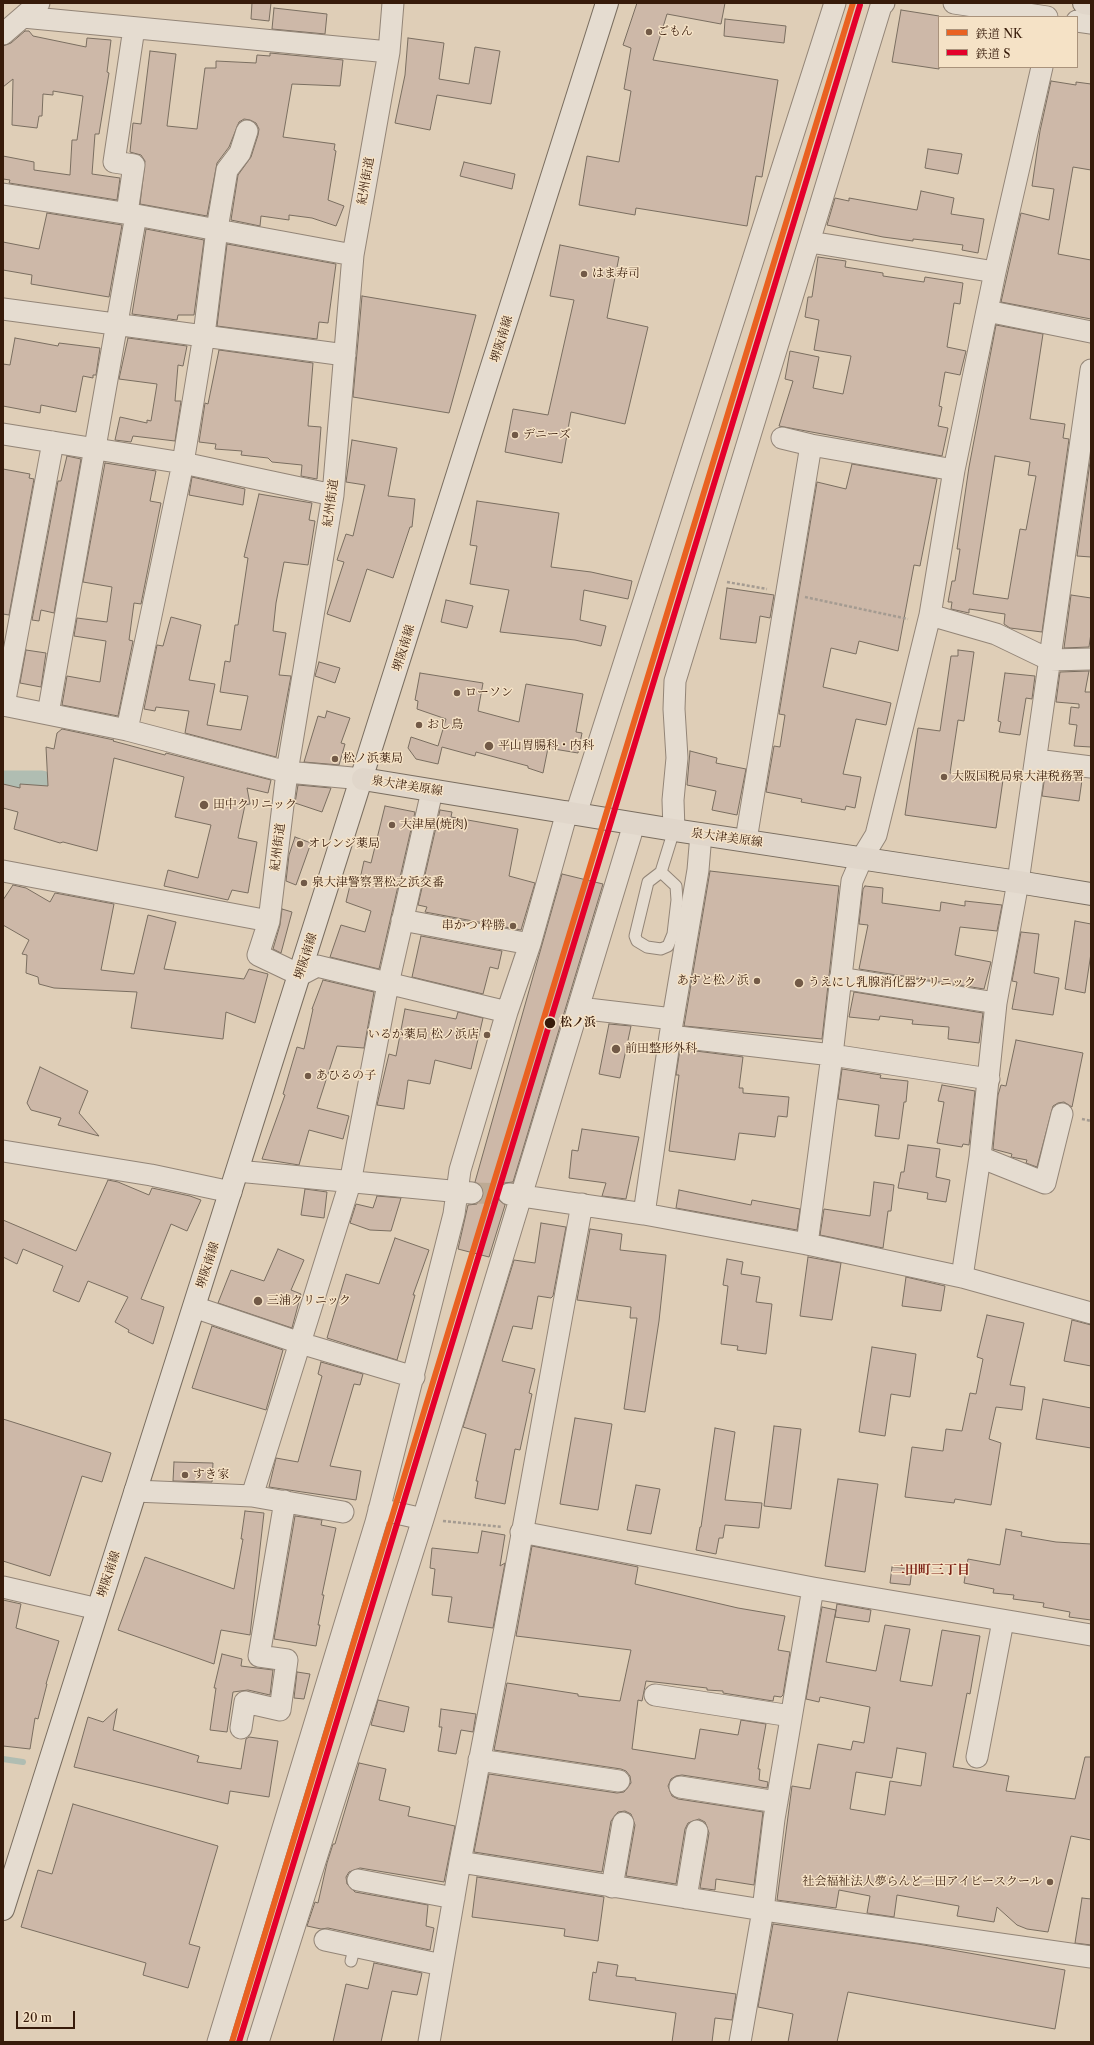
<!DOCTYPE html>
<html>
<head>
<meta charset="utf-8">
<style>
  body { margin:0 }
  #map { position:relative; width:1094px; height:2045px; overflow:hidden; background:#dfceb7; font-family:"Libre Caslon Text","Noto Serif JP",serif }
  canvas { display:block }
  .frame { position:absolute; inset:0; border:4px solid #371b0a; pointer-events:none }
  .legend { position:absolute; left:938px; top:16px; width:140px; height:52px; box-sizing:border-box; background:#f5e2c6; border:1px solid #a9927b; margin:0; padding:5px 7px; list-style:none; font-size:12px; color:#371b0a }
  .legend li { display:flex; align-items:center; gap:8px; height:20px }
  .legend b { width:20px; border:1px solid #a9927b }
  .scale { position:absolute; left:16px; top:2011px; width:59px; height:18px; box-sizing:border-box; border:2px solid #371b0a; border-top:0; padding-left:5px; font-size:12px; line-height:14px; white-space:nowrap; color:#371b0a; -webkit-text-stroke:3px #f5e2c6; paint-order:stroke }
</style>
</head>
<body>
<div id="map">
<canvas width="1094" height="2045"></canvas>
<div class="frame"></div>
<ul class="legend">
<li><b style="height:5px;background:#e96121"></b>鉄道 NK</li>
<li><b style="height:5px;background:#e4002b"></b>鉄道 S</li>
</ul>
<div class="scale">20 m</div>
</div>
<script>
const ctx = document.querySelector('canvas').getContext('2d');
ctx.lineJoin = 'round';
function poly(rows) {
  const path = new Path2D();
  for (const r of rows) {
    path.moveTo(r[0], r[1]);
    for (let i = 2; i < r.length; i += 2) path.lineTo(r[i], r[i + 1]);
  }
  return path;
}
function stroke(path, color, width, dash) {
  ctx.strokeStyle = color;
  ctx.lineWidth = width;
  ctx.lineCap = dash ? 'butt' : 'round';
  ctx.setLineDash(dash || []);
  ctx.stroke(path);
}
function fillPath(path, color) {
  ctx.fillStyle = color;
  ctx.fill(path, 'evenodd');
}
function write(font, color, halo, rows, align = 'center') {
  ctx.font = font + ' "Libre Caslon Text","Noto Serif JP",serif';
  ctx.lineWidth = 3;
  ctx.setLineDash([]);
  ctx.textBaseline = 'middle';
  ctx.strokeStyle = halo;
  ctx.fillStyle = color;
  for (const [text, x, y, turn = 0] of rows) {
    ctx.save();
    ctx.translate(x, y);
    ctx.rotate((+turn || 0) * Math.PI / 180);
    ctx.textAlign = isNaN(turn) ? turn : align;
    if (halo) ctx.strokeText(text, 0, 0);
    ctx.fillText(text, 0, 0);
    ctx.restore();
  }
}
const stream = poly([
  [3,1759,23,1762]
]);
const canal = poly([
  [3,781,42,781]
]);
const building = poly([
  [252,3,271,3,269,21,251,19,252,3],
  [637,3,725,3,721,24,667,14,653,60,778,80,762,177,756,176,747,226,636,208,635,215,579,205,587,156,619,162,631,91,624,89,631,48,623,45,637,3],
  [274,8,327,14,325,34,272,29,274,8],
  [901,10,939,16,939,69,892,62,901,10],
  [725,19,786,26,784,43,724,36,725,19],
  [25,31,29,31,33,36,86,47,87,38,111,40,107,72,109,73,99,134,95,134,92,174,120,178,117,200,9,183,10,180,3,179,3,156,34,162,34,170,70,175,72,140,77,140,83,96,53,91,53,95,43,94,42,116,39,116,37,128,12,125,13,79,3,87,3,46,11,43,25,31],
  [408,38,444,43,439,79,469,84,475,47,500,51,491,104,437,95,430,130,395,123,405,75,408,38],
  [150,51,176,54,167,126,197,129,205,68,216,68,216,61,256,63,257,55,270,56,270,53,343,60,340,86,292,84,283,137,335,144,334,150,336,151,328,200,344,206,336,226,312,218,289,215,289,220,261,216,260,226,231,220,238,175,251,157,258,135,259,129,256,123,250,120,244,119,239,122,229,147,217,163,207,216,140,204,145,161,141,155,130,152,133,123,141,124,150,51],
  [1051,81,1076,85,1076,82,1091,84,1091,170,1073,167,1058,254,1091,260,1091,319,1001,302,1021,213,1049,220,1054,189,1032,186,1040,131,1051,81],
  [928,149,962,154,958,174,925,168,928,149],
  [464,162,515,174,512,189,460,176,464,162],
  [921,191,954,198,951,214,984,219,978,253,962,250,963,245,932,241,913,239,913,241,883,237,827,225,835,198,849,201,849,198,917,210,921,191],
  [47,213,122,225,109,297,31,284,32,275,3,270,3,242,39,249,47,213],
  [146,229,204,240,194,315,178,315,177,320,132,314,146,229],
  [227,244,336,264,328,323,319,322,317,339,217,326,227,244],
  [560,245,619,257,607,318,648,327,625,424,571,412,562,463,505,452,513,409,548,415,574,300,550,296,560,245],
  [818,257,846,261,845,267,883,273,883,276,924,282,925,277,963,283,960,304,954,303,947,347,966,351,960,375,945,372,939,406,942,407,938,426,948,428,942,456,779,426,793,381,785,379,790,351,819,357,813,388,843,394,851,356,814,350,819,320,805,317,808,297,812,297,818,257],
  [362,296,476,315,449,413,353,397,362,296],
  [996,325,1043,334,1030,419,1065,424,1063,438,1069,439,1042,632,1010,628,1004,624,1005,614,969,609,969,613,951,609,952,602,948,602,952,581,955,581,960,549,957,549,969,467,996,325],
  [995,456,1030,462,1028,475,1036,476,1026,530,1020,529,1008,599,973,594,995,456],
  [15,338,58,346,59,343,100,348,96,375,93,375,93,378,83,376,76,412,41,405,40,413,3,406,3,364,10,365,15,338],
  [128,338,187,346,183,366,178,365,175,401,181,401,175,441,133,436,131,442,115,440,120,417,147,423,147,420,151,421,157,384,119,379,128,338],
  [219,350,313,363,308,426,321,427,317,479,301,476,302,465,272,462,268,458,241,455,242,451,215,449,216,444,199,442,205,403,208,404,219,350],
  [352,440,397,448,388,496,415,499,412,527,410,527,393,578,367,569,350,622,327,614,344,562,337,560,346,534,353,536,365,485,346,482,352,440],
  [1091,455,1091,557,1077,556,1091,455],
  [67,456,81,459,54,613,41,610,39,621,32,620,58,481,61,481,67,456],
  [105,463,156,471,150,501,161,503,141,604,134,603,129,640,133,641,118,716,62,705,67,676,100,682,106,641,74,636,77,618,107,622,112,587,83,582,105,463],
  [852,464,937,479,920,566,914,565,898,651,859,641,856,654,831,648,823,687,891,703,886,725,856,719,843,774,861,777,855,808,846,806,845,810,801,802,802,799,766,792,774,746,780,747,785,715,779,714,817,482,846,489,852,464],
  [3,469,30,474,29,478,34,479,9,615,3,614,3,469],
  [192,477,245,489,243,505,189,495,192,477],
  [259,494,312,503,309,520,315,521,308,565,284,562,276,603,273,631,286,633,279,675,291,676,276,757,185,733,189,711,156,707,155,711,144,709,157,645,163,646,171,617,201,625,189,680,215,684,207,725,241,730,248,696,220,692,225,661,230,662,235,625,238,625,248,558,244,557,259,494],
  [477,501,559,513,551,567,591,572,632,581,628,599,584,590,580,620,606,626,601,646,575,640,500,632,509,590,470,584,477,546,470,545,477,501],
  [727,588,774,595,770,618,760,616,756,643,720,639,727,588],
  [1071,595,1091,598,1091,633,1089,647,1064,648,1071,595],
  [446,600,473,606,467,628,441,622,446,600],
  [26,650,46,653,41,687,20,683,26,650],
  [958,650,974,652,964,721,958,720,950,773,1003,780,996,828,905,815,918,728,940,731,951,656,958,656,958,650],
  [319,662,340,668,335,683,315,676,319,662],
  [1089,671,1085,692,1091,692,1091,747,1074,746,1077,725,1069,724,1071,707,1079,708,1079,704,1056,702,1060,672,1089,671],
  [420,673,483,683,478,711,519,722,526,684,583,694,576,732,582,733,578,753,548,748,543,773,528,768,528,766,476,752,475,756,442,747,438,764,416,759,408,748,411,737,438,746,446,719,417,709,418,701,415,700,420,673],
  [1005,673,1035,676,1032,699,1026,698,1020,735,999,732,1001,722,998,721,1005,673],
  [327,711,350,718,341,743,345,744,339,765,304,762,318,716,325,718,327,711],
  [62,729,114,740,113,741,165,755,166,753,271,780,268,793,247,788,250,804,245,805,238,838,257,842,248,893,232,890,228,900,164,886,168,870,198,878,211,825,175,817,184,777,114,758,97,851,63,842,60,843,14,829,18,812,3,808,3,784,20,788,20,784,48,786,46,747,54,749,57,733,62,729],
  [690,751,717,758,716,763,746,769,737,815,712,810,716,791,687,785,690,751],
  [1045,775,1082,780,1079,801,1042,796,1045,775],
  [298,785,331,788,322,812,295,803,298,785],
  [385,806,415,812,379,969,330,957,341,925,365,932,371,911,346,902,352,877,360,879,364,861,371,863,385,806],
  [440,810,452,812,451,817,518,829,509,876,535,883,521,930,425,912,427,907,418,905,440,810],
  [295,837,311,843,296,885,286,881,289,855,295,837],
  [710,871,839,886,822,1039,684,1026,710,871],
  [562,874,603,884,513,1182,504,1183,497,1192,498,1199,505,1205,489,1257,458,1249,468,1205,477,1204,484,1194,483,1188,475,1182,562,874],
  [13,885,26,888,50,902,55,893,114,904,101,970,134,974,148,915,176,922,164,969,244,979,249,969,268,974,255,1023,226,1012,223,1039,131,1028,137,992,54,988,39,984,38,977,26,973,27,955,22,954,29,940,3,925,3,900,13,885],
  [865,886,883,888,882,903,940,911,941,902,965,906,965,901,1002,905,997,931,960,927,955,955,991,962,984,989,859,969,868,925,859,924,863,889,865,886],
  [282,909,292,912,281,953,273,949,280,925,282,909],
  [1075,921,1091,924,1091,953,1085,993,1065,989,1075,921],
  [1021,932,1039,934,1034,973,1059,978,1053,1015,1012,1009,1017,982,1012,981,1021,932],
  [421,936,502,951,498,969,490,967,483,994,412,977,421,936],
  [323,980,374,992,364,1048,337,1046,317,1108,349,1116,343,1139,309,1130,299,1165,262,1159,285,1095,283,1094,297,1047,304,1049,313,1009,312,1009,323,980],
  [854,992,983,1013,979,1043,948,1039,949,1027,912,1024,913,1020,880,1016,879,1020,849,1017,854,992],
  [405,1009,456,1019,458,1012,483,1018,471,1069,435,1060,430,1084,408,1080,404,1109,377,1105,389,1054,396,1056,405,1009],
  [609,1024,631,1026,620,1078,599,1074,609,1024],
  [1016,1040,1083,1053,1072,1107,1064,1102,1058,1103,1053,1106,1037,1167,1026,1163,1027,1160,1011,1157,1012,1154,993,1149,998,1095,1001,1085,1006,1086,1016,1040],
  [680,1049,743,1057,739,1088,743,1088,743,1093,789,1097,787,1117,778,1116,775,1137,739,1133,735,1160,669,1151,679,1075,676,1075,680,1049],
  [40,1067,88,1091,79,1113,99,1136,58,1125,61,1118,31,1110,27,1103,40,1067],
  [842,1069,881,1075,880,1078,908,1081,906,1102,904,1102,899,1139,875,1136,879,1105,838,1099,842,1069],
  [942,1085,975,1091,969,1145,963,1144,962,1147,937,1143,944,1102,938,1101,942,1085],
  [582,1129,639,1137,626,1199,602,1196,606,1183,569,1178,572,1150,578,1151,582,1129],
  [908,1145,940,1149,936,1177,950,1180,946,1202,927,1199,928,1193,898,1188,901,1172,904,1172,908,1145],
  [108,1180,118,1182,149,1195,152,1188,190,1196,201,1200,187,1231,171,1224,141,1299,164,1307,153,1344,128,1332,129,1330,115,1322,128,1297,88,1281,79,1302,53,1291,63,1266,23,1249,17,1264,3,1257,3,1220,76,1251,108,1180],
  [874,1182,894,1185,891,1211,888,1211,883,1248,820,1235,824,1209,870,1216,874,1182],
  [305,1189,327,1192,324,1218,301,1215,305,1189],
  [679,1190,751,1205,752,1200,800,1209,797,1230,676,1208,679,1190],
  [377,1196,401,1198,391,1231,370,1230,350,1223,356,1204,373,1208,377,1196],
  [541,1223,566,1227,553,1296,551,1298,538,1296,532,1329,513,1326,502,1361,535,1369,529,1393,532,1394,520,1450,515,1449,505,1504,475,1498,478,1481,476,1481,486,1434,463,1427,514,1260,535,1263,541,1223],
  [590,1229,622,1234,620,1250,666,1255,659,1321,645,1412,624,1409,637,1318,630,1318,631,1307,577,1300,590,1229],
  [395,1238,429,1250,413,1295,415,1295,397,1360,327,1338,346,1274,379,1284,395,1238],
  [278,1249,304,1260,291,1290,301,1294,292,1328,218,1303,231,1270,264,1281,278,1249],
  [808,1257,841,1263,832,1320,800,1316,808,1257],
  [727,1259,743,1262,741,1274,760,1277,756,1302,772,1304,766,1354,737,1350,738,1346,721,1344,728,1286,723,1285,727,1259],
  [906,1277,945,1286,941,1311,902,1306,906,1277],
  [987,1315,1024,1323,1010,1385,1025,1387,1022,1410,996,1407,989,1439,1001,1443,991,1505,955,1499,954,1503,905,1497,912,1447,943,1451,946,1429,962,1431,970,1393,976,1394,983,1359,977,1357,987,1315],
  [1072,1320,1091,1325,1091,1366,1064,1361,1072,1320],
  [212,1326,283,1350,266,1410,192,1388,212,1326],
  [872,1347,916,1354,910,1397,891,1394,885,1436,859,1432,872,1347],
  [321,1362,363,1374,360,1385,354,1384,330,1466,361,1471,356,1500,269,1487,276,1458,298,1462,322,1376,318,1374,321,1362],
  [1043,1399,1091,1408,1091,1448,1036,1439,1043,1399],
  [575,1418,612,1424,598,1510,560,1504,575,1418],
  [3,1419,111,1453,102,1482,82,1476,50,1576,3,1561,3,1419],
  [774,1426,801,1429,791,1509,764,1506,774,1426],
  [715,1428,735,1432,725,1500,762,1503,759,1528,725,1525,723,1538,719,1538,716,1554,696,1550,700,1527,701,1527,715,1428],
  [174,1462,213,1463,212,1482,173,1481,174,1462],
  [838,1479,878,1484,865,1572,825,1566,838,1479],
  [636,1485,660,1489,651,1534,627,1530,636,1485],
  [245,1511,264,1513,250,1635,221,1630,214,1664,118,1630,145,1557,234,1589,243,1539,241,1539,245,1511],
  [295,1516,322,1520,321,1525,336,1528,322,1595,324,1595,318,1625,320,1625,316,1646,274,1639,295,1516],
  [1006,1529,1022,1532,1021,1536,1056,1542,1091,1544,1091,1620,1069,1617,1070,1612,1043,1607,1044,1603,1013,1599,1014,1595,993,1593,994,1589,964,1583,968,1559,1000,1565,1006,1529],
  [482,1531,505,1535,500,1566,505,1563,493,1628,448,1622,452,1597,432,1595,435,1569,430,1568,432,1548,478,1553,482,1531],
  [532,1546,638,1567,635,1584,738,1608,785,1616,778,1650,790,1652,783,1695,781,1697,774,1696,773,1701,723,1693,723,1691,707,1690,707,1688,646,1681,642,1701,638,1700,632,1749,695,1759,700,1729,738,1735,741,1720,766,1724,758,1769,760,1769,759,1780,768,1782,767,1788,682,1775,676,1776,671,1779,668,1786,672,1796,678,1799,763,1812,754,1885,716,1879,715,1890,700,1888,709,1833,705,1822,699,1819,688,1823,685,1829,676,1884,626,1876,635,1825,631,1814,625,1811,618,1812,611,1821,602,1872,474,1852,489,1774,617,1793,624,1792,631,1783,630,1776,626,1771,621,1769,494,1750,507,1683,578,1694,578,1696,620,1701,631,1650,516,1636,532,1546],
  [892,1567,912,1569,910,1585,890,1583,892,1567],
  [3,1600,21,1604,16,1628,59,1641,46,1684,47,1684,38,1719,35,1718,30,1749,3,1746,3,1600],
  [837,1604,871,1610,869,1622,835,1617,837,1604],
  [822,1607,836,1610,826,1662,876,1671,885,1625,910,1629,900,1681,932,1686,942,1630,980,1636,970,1694,967,1693,953,1767,1009,1776,1006,1791,1075,1799,1085,1757,1091,1757,1091,1840,1071,1836,1048,1932,1027,1929,1017,1925,997,1907,994,1922,957,1916,959,1906,897,1895,894,1917,867,1913,870,1896,839,1890,836,1908,777,1900,792,1786,810,1789,818,1744,851,1750,853,1741,864,1743,870,1707,820,1697,819,1702,806,1699,822,1607],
  [897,1748,926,1753,921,1786,890,1781,885,1815,850,1809,856,1772,892,1778,897,1748],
  [222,1654,242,1659,241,1666,273,1670,270,1695,248,1690,233,1692,227,1732,210,1730,216,1688,214,1688,222,1654],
  [297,1672,310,1674,304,1699,294,1698,297,1672],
  [378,1700,409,1707,404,1732,371,1725,378,1700],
  [117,1709,113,1730,199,1756,197,1762,241,1769,246,1739,249,1737,278,1741,269,1797,230,1791,228,1804,74,1767,88,1717,103,1722,117,1709],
  [441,1709,476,1714,473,1732,461,1730,456,1754,438,1751,442,1727,439,1727,441,1709],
  [359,1763,386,1769,379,1800,410,1807,408,1816,455,1826,444,1882,360,1868,349,1872,346,1877,347,1884,355,1892,428,1905,426,1926,434,1928,430,1950,328,1928,321,1929,307,1926,315,1902,318,1903,327,1863,333,1844,335,1844,359,1763],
  [73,1804,218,1846,189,1944,200,1947,188,1988,143,1975,146,1963,21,1927,38,1870,52,1874,73,1804],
  [477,1877,604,1897,598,1941,564,1936,565,1929,472,1917,477,1877],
  [1082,1898,1091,1899,1091,1945,1075,1943,1082,1898],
  [773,1924,918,1944,1065,1970,1055,2029,848,1992,837,2042,788,2042,793,2014,758,2007,773,1924],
  [598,1962,618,1965,616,1976,636,1978,635,1980,736,1994,732,2020,715,2018,712,2042,672,2042,676,2013,589,2000,593,1972,596,1973,598,1962],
  [374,1963,422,1973,417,1995,392,1991,381,2042,333,2042,346,1984,368,1989,374,1963]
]);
const streetTunnel = poly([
  [472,1193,509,1194]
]);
const path = poly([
  [727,582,767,589],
  [805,597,908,619],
  [1082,1119,1091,1121],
  [443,1521,502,1527]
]);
const lane = poly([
  [661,872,676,886,677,900,673,934,668,946,661,949,647,947,637,941,635,936,648,882,661,872,674,830],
  [351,1961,355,1946]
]);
const street = poly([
  [393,3,389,52,353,255,333,495,287,772,269,921,258,955,300,975,317,966,507,1012],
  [954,3,1047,17],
  [23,17,389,52],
  [1077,21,1091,23],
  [3,34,39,3],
  [3,194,136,215,353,255],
  [127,213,134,165,114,162,134,28],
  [810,242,995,272],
  [3,309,345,355],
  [987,311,1091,332],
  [3,434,183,463,333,495],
  [782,438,811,445,954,470],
  [930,615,996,634,1050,660,1091,659],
  [3,705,127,730,287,772,363,779],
  [4,705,53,442],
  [48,714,136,215],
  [127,730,183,463,204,335,217,229,227,170,240,153,247,131],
  [1036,760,1091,767],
  [576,814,835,3],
  [674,830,673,800,677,758,674,709,675,681,881,6,884,3],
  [746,840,811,445],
  [3,871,269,921],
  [402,920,530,944],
  [840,978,996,1003],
  [579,1008,673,1019],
  [670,1036,698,870,701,834],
  [3,1151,151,1175,231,1192],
  [980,1157,1045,1183,1062,1114],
  [237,1171,472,1193],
  [509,1194,644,1214,807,1244,962,1277,1091,1313],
  [644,1214,670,1036,832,1055,989,1079],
  [807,1244,832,1055,852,881,862,858,876,835,930,615,954,470,995,272,1042,67],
  [962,1277,980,1157,996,1003,1018,882,1091,370],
  [194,1307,300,1343,414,1377],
  [135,1491,252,1496,343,1512],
  [252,1496,350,1183,388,984,432,791],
  [379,1509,423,1519],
  [521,1532,813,1588,1091,1635],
  [3,1587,98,1609],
  [655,1695,791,1716],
  [241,1728,245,1702,280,1710,287,1660,259,1656,285,1501],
  [977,1757,1003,1621],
  [479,1760,619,1781],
  [680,1787,777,1802],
  [460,1862,763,1910,1091,1957],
  [358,1880,454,1898],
  [612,1887,623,1823],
  [686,1898,697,1831],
  [325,1940,442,1965],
  [218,2042,376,1522,454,1214,460,1170,507,1012,530,944,567,812],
  [258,2042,423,1519,634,824],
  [429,2042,460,1862,505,1628,582,1204],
  [740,2042,763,1910,774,1819,813,1588]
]);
const secondary = poly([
  [3,1909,607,3]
]);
const primary = poly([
  [1084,3,1091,4],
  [363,779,674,830,1018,882,1091,894]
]);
const rail1 = poly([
  [232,2042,853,3]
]);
const rail2 = poly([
  [239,2042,860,5]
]);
const markers = [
  [649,32,4,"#725a47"],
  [584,274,4,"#725a47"],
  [515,435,4,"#725a47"],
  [457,693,4,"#725a47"],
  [419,725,4,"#725a47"],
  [489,746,5,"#725a47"],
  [335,759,4,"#725a47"],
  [944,777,4,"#725a47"],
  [204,805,5,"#725a47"],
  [392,825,4,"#725a47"],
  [300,844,4,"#725a47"],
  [304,883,4,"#725a47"],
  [513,926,4,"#725a47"],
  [757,981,4,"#725a47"],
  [799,983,5,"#725a47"],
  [550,1023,6,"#371b0a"],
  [487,1035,4,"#725a47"],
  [616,1049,5,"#725a47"],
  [308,1076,4,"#725a47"],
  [258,1301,5,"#725a47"],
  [185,1475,4,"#725a47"],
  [1050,1882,4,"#725a47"]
];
const poiNames = [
  ["ごもん",657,32],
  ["はま寿司",592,274],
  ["デニーズ",523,435],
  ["ローソン",465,693],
  ["おし鳥",427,725],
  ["平山胃腸科・内科",498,746],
  ["松ノ浜薬局",343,759],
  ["大阪国税局泉大津税務署",952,777],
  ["田中クリニック",213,805],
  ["大津屋(焼肉)",400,825],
  ["オレンジ薬局",308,844],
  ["泉大津警察署松之浜交番",312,883],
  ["串かつ 粋勝",505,926,"right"],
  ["あすと松ノ浜",749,981,"right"],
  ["うえにし乳腺消化器クリニック",808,983],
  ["いるか薬局 松ノ浜店",479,1035,"right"],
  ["前田整形外科",625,1049],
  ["あひるの子",316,1076],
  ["三浦クリニック",267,1301],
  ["すき家",193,1475],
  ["社会福祉法人夢らんど二田アイビースクール",1042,1882,"right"]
];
const streetNames = [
  ["紀州街道",366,181,-80],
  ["堺阪南線",502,339,-73],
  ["紀州街道",331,503,-82],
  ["堺阪南線",404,648,-73],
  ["泉大津美原線",407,786,9],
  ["泉大津美原線",727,838,8],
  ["紀州街道",278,847,-83],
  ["堺阪南線",306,956,-72],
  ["堺阪南線",208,1265,-72],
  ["堺阪南線",109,1574,-72]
];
const stopNames = [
  ["松ノ浜",560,1023]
];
const neighbourhoodNames = [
  ["二田町三丁目",931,1570]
];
stroke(stream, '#b0bdb2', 6);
stroke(canal, '#b0bdb2', 21);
fillPath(building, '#cdb8a8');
stroke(building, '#7a6e60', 1);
stroke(streetTunnel, '#bdaa94', 21, [21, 10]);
stroke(lane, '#938577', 13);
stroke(street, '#938577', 23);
stroke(secondary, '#7a6e60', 24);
stroke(primary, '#7a6e60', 24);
stroke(path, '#a49b91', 2.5, [3, 2]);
stroke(lane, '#e5dcd0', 11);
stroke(street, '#e5dcd0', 21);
stroke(secondary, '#e5dcd0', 22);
stroke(primary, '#e0d6ca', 22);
stroke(rail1, '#e96121', 6);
stroke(rail2, '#e4002b', 6);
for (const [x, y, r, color] of markers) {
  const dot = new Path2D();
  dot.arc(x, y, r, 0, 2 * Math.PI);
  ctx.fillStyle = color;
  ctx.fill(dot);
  stroke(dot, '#f5e2c6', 1.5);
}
write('12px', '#371b0a', '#f5e2c6', poiNames, 'left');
write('12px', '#371b0a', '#f5e2c6', streetNames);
write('bold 12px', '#371b0a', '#f5e2c6', stopNames, 'left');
write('bold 13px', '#7a1f14', '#f5e2c6', neighbourhoodNames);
</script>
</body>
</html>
